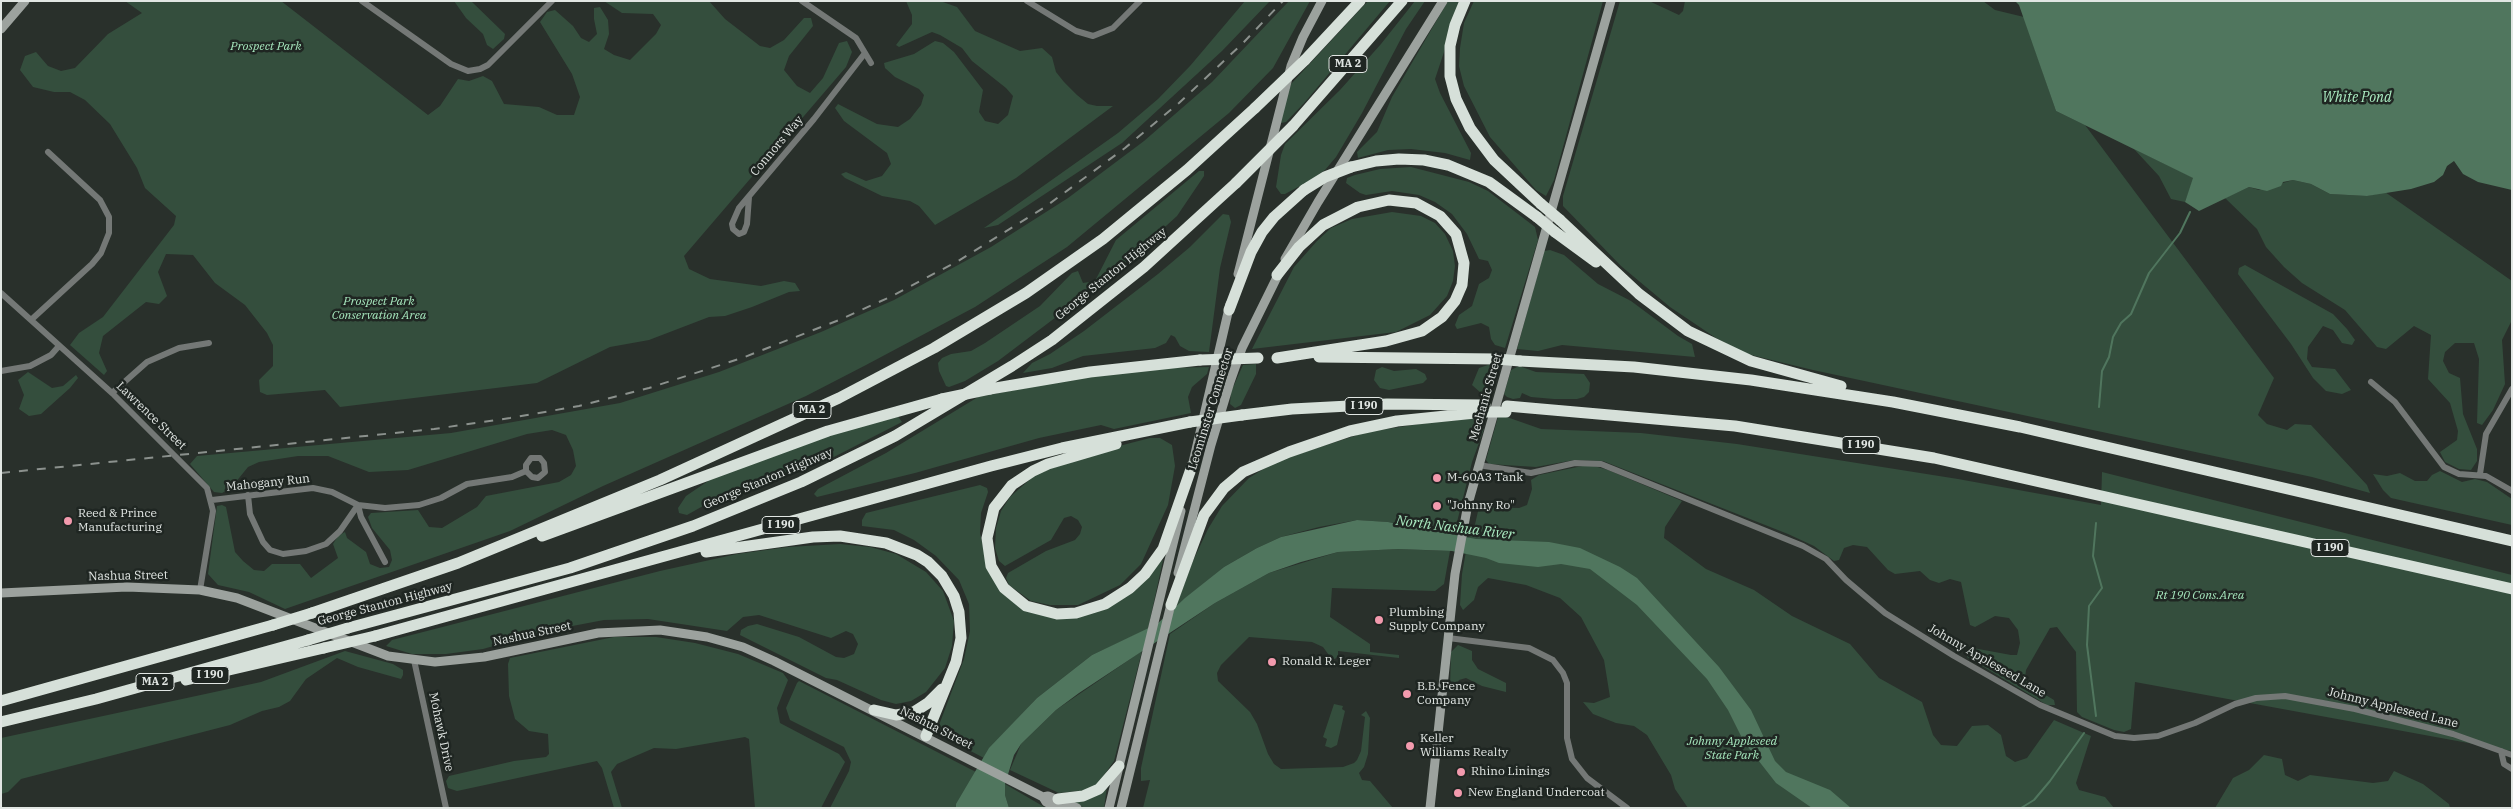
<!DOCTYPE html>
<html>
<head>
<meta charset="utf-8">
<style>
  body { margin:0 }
  #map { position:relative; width:2513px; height:809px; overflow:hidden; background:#29302b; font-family:"IBM Plex Serif",serif }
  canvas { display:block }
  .frame { position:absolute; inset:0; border:2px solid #e1e6e3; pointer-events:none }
</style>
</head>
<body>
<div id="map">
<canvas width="2513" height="809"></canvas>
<div class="frame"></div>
</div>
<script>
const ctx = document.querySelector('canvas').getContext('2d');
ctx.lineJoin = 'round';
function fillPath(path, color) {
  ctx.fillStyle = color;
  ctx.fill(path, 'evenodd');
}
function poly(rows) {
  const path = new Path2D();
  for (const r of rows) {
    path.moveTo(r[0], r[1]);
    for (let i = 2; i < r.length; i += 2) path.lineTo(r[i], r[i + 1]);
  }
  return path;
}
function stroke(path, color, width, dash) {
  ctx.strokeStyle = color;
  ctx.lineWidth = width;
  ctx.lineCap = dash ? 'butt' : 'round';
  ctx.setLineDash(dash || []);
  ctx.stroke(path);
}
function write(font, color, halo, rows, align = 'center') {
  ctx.font = font + ' "IBM Plex Serif",serif';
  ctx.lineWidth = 5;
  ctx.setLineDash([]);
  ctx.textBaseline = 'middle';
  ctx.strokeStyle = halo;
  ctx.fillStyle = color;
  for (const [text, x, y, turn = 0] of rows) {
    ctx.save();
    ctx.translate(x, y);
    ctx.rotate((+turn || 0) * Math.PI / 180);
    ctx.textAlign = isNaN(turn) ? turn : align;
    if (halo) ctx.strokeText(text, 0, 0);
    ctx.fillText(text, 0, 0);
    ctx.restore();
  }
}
const green = poly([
  [125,1,281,1,428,115,440,106,458,79,469,81,483,76,492,81,504,104,539,107,557,115,574,115,580,97,572,74,540,22,547,12,555,10,573,26,581,38,589,42,597,34,594,19,594,8,600,7,608,20,609,34,604,49,614,55,630,60,656,34,661,25,653,14,622,13,604,1,709,1,725,19,760,46,770,48,784,40,804,18,811,18,813,26,789,56,784,70,797,86,810,93,823,78,839,43,847,41,852,52,846,67,684,256,689,269,710,279,761,286,784,281,795,283,800,291,789,292,752,307,725,316,709,317,649,340,610,347,537,383,340,407,325,390,267,395,260,392,259,380,273,366,273,345,267,333,245,305,215,283,193,255,166,254,158,272,167,296,159,304,146,302,103,336,99,353,107,371,104,375,70,345,79,333,103,317,174,225,176,216,145,188,137,168,110,124,85,100,70,92,54,92,33,87,20,70,25,56,36,52,48,66,61,71,75,68,108,34,142,13],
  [454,1,471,1,505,34,504,39,493,49,487,45,483,34,466,18],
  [906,1,940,1,957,7,975,31,1020,51,1042,48,1052,57,1056,72,1064,82,1077,95,1088,104,1097,106,1113,106,1016,178,935,225,919,206,910,201,882,196,845,178,841,174,846,172,866,181,882,176,891,164,887,153,844,121,835,108,838,104,877,124,898,127,910,119,921,105,924,95,919,89,895,77,885,68,884,63,914,54,935,41,943,43,954,52,983,90,979,112,985,121,998,124,1008,115,1013,96,1006,88,972,61,962,48,940,35,932,32,899,47,896,45,912,24,912,15],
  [1245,1,1270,1,1222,51,1122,143,998,225,984,228,1118,133,1158,99,1190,66],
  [1289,1,1310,1,1273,68,1229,113,1067,247,975,307,866,365,806,396,603,486,510,531,285,609,249,592,218,585,208,574,217,506,222,505,226,507,235,552,243,561,254,570,264,571,272,564,300,564,311,578,338,558,333,544,338,536,345,532,347,538,366,552,370,564,380,568,389,567,392,560,390,550,372,528,368,517,371,513,418,510,429,527,442,528,477,507,486,496,559,482,571,475,576,466,573,450,566,435,552,430,527,434,408,470,369,472,328,456,298,456,259,462,248,467,231,488,222,493,214,492,190,464,197,456,451,433,620,403,719,372,821,332,894,300,991,247,1068,198,1144,141,1212,82],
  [1368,1,1390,1,1305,102,1286,122,1281,123,1279,121,1291,84],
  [1415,1,1425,1,1406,29,1362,113,1336,157,1325,170,1311,180,1285,194,1281,194,1276,187,1281,155,1285,144,1340,90,1381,44],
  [1448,1,1461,1,1435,79,1440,93,1471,153,1470,160,1445,153,1411,149,1388,150,1358,158,1357,152,1377,132,1392,97],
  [1474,1,1603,1,1554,180,1546,196,1536,190,1490,137,1464,86,1459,66,1460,48,1464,23],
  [1620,1,1649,1,1679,15,1683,11,1685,1,1983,1,1995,10,2024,17,2056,111,2085,125,2274,378,2258,415,2267,424,2287,430,2295,424,2311,425,2367,485,2370,493,2312,477,1813,370,1747,354,1716,338,1670,307,1621,266,1563,206,1563,196],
  [2134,149,2194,178,2185,202,2171,199,2159,176],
  [1411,167,1469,182,1488,191,1535,227,1538,240,1505,348,1495,345,1491,339,1489,327,1481,323,1457,329,1455,325,1459,315,1472,306,1479,284,1489,278,1492,270,1488,261,1479,259,1467,234,1452,214,1435,202,1419,195,1392,191,1366,195,1360,193,1346,183,1347,178,1355,175,1380,169],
  [1199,171,1204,171,1204,176,1177,216,1113,274,998,361,965,381,949,387,946,386,939,371,938,363,942,358,951,354,971,351,985,343,1040,306,1072,273,1078,271,1083,283,1095,281,1116,240],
  [2293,180,2311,184,2330,194,2367,196,2385,192,2512,281,2512,320,2502,340,2505,384,2493,410,2482,425,2477,423,2479,359,2474,343,2455,343,2445,352,2443,361,2449,373,2460,378,2463,414,2477,449,2477,461,2471,470,2459,469,2445,462,2440,452,2457,440,2458,431,2450,403,2428,379,2431,335,2414,326,2386,349,2377,347,2345,310,2302,283,2284,267,2266,247,2257,229,2225,198,2249,187,2259,190],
  [1392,212,1421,216,1435,223,1445,234,1453,251,1455,266,1453,281,1447,296,1430,315,1396,332,1252,349,1294,267,1317,241,1331,228,1352,219],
  [1223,214,1229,215,1231,222,1220,268,1209,352,1189,351,1180,346,1175,337,1171,335,1166,343,1155,348,1083,356,1052,368,1023,373,1032,363,1050,354,1084,331,1158,274,1190,247],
  [1550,250,1564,255,1598,284,1631,301,1678,336,1692,344,1695,357,1562,345,1538,351,1517,349,1544,251],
  [2245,265,2333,314,2347,329,2355,340,2352,345,2342,343,2333,330,2323,326,2308,347,2307,359,2312,367,2335,369,2351,390,2342,394,2326,391,2313,378,2291,344,2238,274,2239,268],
  [1256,364,1256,374,1241,405,1235,408,1230,404,1231,392,1243,365],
  [1491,364,1497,368,1492,390,1488,393,1481,393,1472,385,1479,368],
  [1519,366,1536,372,1584,374,1590,383,1589,392,1584,397,1577,399,1554,399,1531,397,1522,393,1520,398,1513,399,1507,397,1504,394,1511,370],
  [1209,367,1207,374,1192,387,1188,397,1191,413,1114,429,1101,425,1039,438,915,473,817,497,814,494,818,489,886,453,978,397,1073,379,1165,368],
  [1382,367,1394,371,1416,369,1425,374,1427,379,1423,383,1389,390,1380,388,1374,380,1376,370],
  [28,372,52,388,63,386,76,375,78,378,70,388,41,414,29,416,19,409,24,395,18,380],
  [897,415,902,422,828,460,771,481,753,484,726,493,687,515,679,513,678,508,686,496,717,475,802,443],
  [1501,415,1541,429,1641,433,1737,444,1958,479,2101,505,2102,472,2512,575,2512,751,2135,682,2131,729,2124,732,2114,730,2082,717,2077,712,2076,652,2057,627,2050,628,2026,670,2025,678,2029,685,2054,700,2055,705,2047,705,1967,657,1967,652,1973,648,2011,655,2017,655,2020,643,2018,630,2009,618,1995,616,1975,627,1970,625,1961,582,1950,579,1939,583,1930,580,1920,571,1895,574,1888,570,1867,547,1853,545,1844,548,1839,560,1834,561,1814,546,1788,534,1603,461,1574,460,1536,467,1489,464,1486,460,1498,417],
  [1478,418,1481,419,1479,427,1484,429,1472,462,1454,534,1388,522,1357,520,1319,527,1281,537,1257,548,1224,567,1176,606,1192,563,1208,529,1222,506,1249,478,1276,461,1367,432,1426,423],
  [1150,438,1160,438,1172,445,1175,466,1168,505,1141,564,1120,585,1078,605,1050,605,1031,601,1009,585,1006,578,1008,573,1046,551,1075,540,1080,534,1082,527,1078,520,1071,516,1064,518,1051,540,1005,566,999,561,995,548,996,528,1001,511,1010,497,1036,474,1096,452],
  [1582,466,1594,466,1608,470,1682,501,1665,527,1664,538,1706,569,1754,590,1792,616,1850,644,1879,678,1922,702,1933,735,1941,745,1957,746,1972,726,1988,725,2001,735,2006,756,2015,762,2027,758,2054,720,2091,736,2076,783,2079,790,2105,797,2114,808,1688,808,1675,789,1671,775,1647,735,1634,726,1616,723,1593,714,1583,702,1594,703,1610,697,1604,660,1581,617,1560,598,1526,585,1488,578,1478,587,1474,600,1463,610,1460,605,1462,574,1469,534,1473,533,1479,507,1519,508,1527,505,1532,489,1531,480,1539,475],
  [2440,471,2462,482,2475,479,2487,482,2512,499,2512,525,2391,498,2383,490,2373,474,2387,476,2400,473,2415,481,2427,481,2432,475],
  [980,485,987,488,988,492,981,513,980,533,989,573,1021,606,1089,613,1163,560,1148,629,1092,655,1037,698,990,748,984,758,936,733,964,659,970,631,969,604,959,580,936,556,914,540,894,530,862,526,862,520,866,513],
  [840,544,870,547,896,554,926,572,943,591,954,621,952,646,945,668,926,692,911,701,896,704,881,700,837,680,826,678,740,635,741,630,748,626,757,624,799,637,836,657,844,658,854,654,858,644,853,634,846,631,831,638,759,615,743,617,727,631,648,619,604,620,546,631,483,649,446,654,412,654,386,646,392,640,660,571,737,554,788,547],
  [1398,549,1450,551,1444,584,1435,591,1332,588,1330,617,1370,644,1370,652,1399,655,1399,658,1338,651,1338,656,1335,659,1331,658,1323,647,1312,642,1249,637,1221,665,1217,673,1218,681,1250,712,1257,724,1268,754,1274,764,1281,769,1343,767,1354,763,1357,760,1361,751,1365,717,1361,715,1366,711,1370,718,1368,754,1364,767,1359,773,1362,780,1370,781,1393,808,1143,808,1150,780,1141,781,1141,768,1170,634,1215,603,1269,573,1338,552],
  [614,637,656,637,695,643,738,654,783,673,788,680,777,708,780,723,839,754,845,762,821,808,755,808,749,739,745,737,676,749,654,748,617,764,611,772,622,808,614,808,602,768,597,761,457,791,448,788,446,781,449,776,514,761,546,757,549,754,548,734,529,731,515,719,509,696,508,664,510,658],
  [1458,645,1472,651,1472,660,1478,669,1506,683,1506,692,1482,686,1466,678,1459,680,1454,690,1450,687,1451,652],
  [345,651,393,664,403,670,403,675,401,679,358,667,337,658,306,679,290,701,279,707,262,711,230,725,21,779,8,792,1,794,1,738,261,682],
  [1142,651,1114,761,1099,782,1089,790,1059,793,1010,770,1021,744,1056,710],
  [799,681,976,772,974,777,978,808,830,808,849,771,851,762,844,747,790,720,786,708,797,683],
  [1334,704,1343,706,1342,709,1345,711,1337,745,1331,748,1325,746,1327,739,1323,737],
  [2264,755,2282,759,2285,775,2298,781,2310,775,2373,783,2388,781,2394,771,2423,784,2449,804,2450,808,2215,808,2233,778,2249,770],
  [1005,784,1046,808,1009,808,1005,795],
  [1107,786,1104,808,1085,808,1072,802]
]);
const water = poly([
  [2015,1,2512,1,2512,190,2478,182,2463,174,2454,161,2447,166,2443,175,2434,182,2411,189,2367,196,2330,194,2311,184,2293,180,2283,182,2281,186,2267,191,2249,187,2199,211,2185,202,2193,178,2056,111,2019,5],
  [1357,520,1388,522,1476,539,1549,542,1580,548,1620,567,1637,578,1719,667,1751,710,1775,761,1786,772,1830,790,1851,808,1812,808,1776,783,1744,742,1728,710,1707,679,1637,605,1590,569,1561,564,1538,567,1499,563,1486,558,1452,551,1398,549,1338,552,1301,562,1269,573,1215,603,1079,693,1056,710,1021,744,1014,755,1005,784,1005,795,1009,808,956,808,956,804,989,748,1037,698,1092,655,1157,624,1185,598,1224,567,1257,548,1281,537]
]);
const stream = poly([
  [2099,407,2102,371,2109,357,2113,337,2121,323,2131,314,2149,273,2180,233,2190,212],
  [2096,716,2087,645,2089,606,2102,588,2093,556,2096,523],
  [2021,808,2034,800,2050,781,2084,733]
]);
const minor = poly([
  [362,1,451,64,468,71,480,69,488,65,552,1],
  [802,1,856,38,871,63],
  [1027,1,1076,31,1093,36,1113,28,1140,1],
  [749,197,747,224,744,232,739,234,733,229,732,224,739,208,814,119,865,53],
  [1,293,112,393,207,488,213,511,200,590],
  [31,320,92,264,101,253,109,233,109,217,100,200,48,152],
  [1,371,30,366,51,355,59,346],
  [2371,382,2395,402,2444,467,2459,474,2486,476,2512,491],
  [112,393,147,362,179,348,209,343],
  [1478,465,1531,473,1575,463,1601,464,1803,546,1826,559,1846,580,1885,613,1954,656,2040,705,2115,736,2134,738,2158,736,2195,723,2235,704,2256,698,2285,696,2355,709,2453,734,2512,755],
  [2480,474,2486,434,2512,389],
  [248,495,250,514,263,542,270,550,283,554,306,551,326,544,340,531,358,505],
  [212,500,313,488,332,492,358,505,385,508,419,505,441,498,467,484,512,477,526,471,532,477,538,478,545,472,544,463,540,458,531,458,526,465,526,471],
  [358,505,361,517,385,562],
  [1448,638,1529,648,1553,660,1563,673,1567,683,1567,738,1572,759,1587,778,1627,808],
  [414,660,446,808],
  [2501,751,2504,764,2512,769]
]);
const secondary = poly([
  [1,29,25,1],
  [1285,259,1318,202,1443,1],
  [1238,274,1291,66,1303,37,1322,1],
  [1191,471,1230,304],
  [1178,573,1211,445,1230,382,1242,348,1280,271],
  [1,593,127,587,200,590,237,598,388,656,435,662,484,657,598,633,660,630,707,637,743,647,774,661,1043,797,1048,796,1077,808],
  [1043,797,1046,802,1058,808],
  [1109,808,1181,511],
  [1121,808,1172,600],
  [1430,808,1455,574,1468,504,1611,1]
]);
const motorway = poly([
  [1465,1,1455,25,1450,46,1450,76,1456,99,1470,128,1494,160,1541,204],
  [1305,60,1360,1],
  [1293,126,1402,1],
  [1351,167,1376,161,1399,159,1424,160,1448,165,1489,182,1537,217],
  [1560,220,1639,294,1688,331,1751,361,1841,386],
  [1555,232,1596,262],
  [1229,310,1251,252,1262,232,1274,217,1304,190],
  [1319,357,1497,359],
  [1277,358,1386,341,1422,331,1442,317,1455,301,1462,285,1464,263,1456,234,1440,216,1416,203,1389,200,1358,207,1323,225,1299,247,1277,275],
  [1520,361,1634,367,1751,380,1893,402,2020,427,2512,541],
  [990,389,1090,372,1200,360],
  [1507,406,1735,426,1934,458,2512,589],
  [1242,415,1292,409,1387,404,1485,405],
  [1116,444,1048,464,1033,471,1012,485,994,508,987,538,991,566,1004,588,1026,606,1057,614,1076,613,1105,604,1130,588,1145,574,1163,549,1192,466],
  [542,536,828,431,942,399],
  [706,552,813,537,840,536,886,543,917,555,928,562,942,576,954,596,959,612,961,638,956,662,926,736],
  [1171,605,1204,515,1224,488,1243,472,1289,452,1350,431,1397,421,1485,412],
  [312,613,458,563,660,480,839,398,934,348,1026,293,1103,239,1187,170,1255,108],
  [348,628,570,568,693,526,801,482,895,436,1012,366,1052,340,1144,267,1236,183],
  [375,636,991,466,1062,448,1190,422],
  [186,680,324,648],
  [1,701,273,625],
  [874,710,896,715,914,712,928,703,942,689],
  [1,722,96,699,308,640],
  [1058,799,1083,796,1099,789,1119,766]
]);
const rail = poly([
  [1,473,434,429,510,418,579,406,649,388,742,358,839,320,890,297,958,261,1045,207,1125,148,1179,103,1243,43,1283,1]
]);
const motorwayBridge = poly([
  [1255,108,1305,60],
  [1236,183,1293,126],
  [1304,190,1325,177,1351,167],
  [1541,204,1560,220],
  [1537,217,1555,232],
  [1497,359,1520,361],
  [1200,360,1258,358],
  [942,399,990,389],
  [1485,412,1506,412],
  [1190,422,1242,415],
  [273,625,312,613],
  [308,640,348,628],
  [324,648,375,636]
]);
const markers = [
  [1437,478,5,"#f29aad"],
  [1437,506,5,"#f29aad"],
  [68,521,5,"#f29aad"],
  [1379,620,5,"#f29aad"],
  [1272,662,5,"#f29aad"],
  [1407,694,5,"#f29aad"],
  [1410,746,5,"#f29aad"],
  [1461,772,5,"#f29aad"],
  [1458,793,5,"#f29aad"]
];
const shields = [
  [1348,64,38],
  [1364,406,38],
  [812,410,38],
  [1861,445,38],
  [781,525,38],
  [2330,548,38],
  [210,675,38],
  [155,682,38]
];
const shieldNames = [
  ["MA 2",1348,64],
  ["I 190",1364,406],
  ["MA 2",812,410],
  ["I 190",1861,445],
  ["I 190",781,525],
  ["I 190",2330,548],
  ["I 190",210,675],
  ["MA 2",155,682]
];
const parkNames = [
  ["Prospect Park",266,47],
  ["Prospect Park",379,302],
  ["Conservation Area",379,316],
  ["Rt 190 Cons.Area",2200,596],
  ["Johnny Appleseed",1732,742],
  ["State Park",1732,756]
];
const streetNames = [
  ["Connors Way",777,146,-50],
  ["George Stanton Highway",1111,274,-39],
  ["Mechanic Street",1486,397,-74],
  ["Leominster Connector",1211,409,-73],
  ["Lawrence Street",151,416,44],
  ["George Stanton Highway",768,479,-23],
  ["Mahogany Run",268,483,-6],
  ["Nashua Street",128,576,-1],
  ["George Stanton Highway",385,604,-15],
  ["Nashua Street",532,634,-12],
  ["Johnny Appleseed Lane",1987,661,30],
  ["Johnny Appleseed Lane",2393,708,14],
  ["Nashua Street",936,728,27],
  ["Mohawk Drive",441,732,78]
];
const poiNames = [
  ["M-60A3 Tank",1447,478],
  ["\"Johnny Ro\"",1447,506],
  ["Reed & Prince",78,514],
  ["Manufacturing",78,528],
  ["Plumbing",1389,613],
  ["Supply Company",1389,627],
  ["Ronald R. Leger",1282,662],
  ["B.B. Fence",1417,687],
  ["Company",1417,701],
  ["Keller",1420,739],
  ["Williams Realty",1420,753],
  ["Rhino Linings",1471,772],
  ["New England Undercoat",1468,793]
];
const waterNames = [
  ["White Pond",2357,98],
  ["North Nashua River",1455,528,7]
];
fillPath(green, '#344e3d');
fillPath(water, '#50765e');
stroke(stream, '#50765e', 2);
stroke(minor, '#747876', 6);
stroke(secondary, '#9ca29e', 9);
stroke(motorway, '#d6e0d9', 11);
stroke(rail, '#8b918d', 2, [9, 9]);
stroke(motorwayBridge, '#d6e0d9', 11);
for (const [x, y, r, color] of markers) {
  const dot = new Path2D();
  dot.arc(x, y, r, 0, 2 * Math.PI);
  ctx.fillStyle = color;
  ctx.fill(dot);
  stroke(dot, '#1f2622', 2);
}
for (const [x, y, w] of shields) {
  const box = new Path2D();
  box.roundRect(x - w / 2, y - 8.5, w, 17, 4);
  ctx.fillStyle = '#1f2622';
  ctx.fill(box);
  stroke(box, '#e1e6e3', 1);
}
write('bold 11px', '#e1e6e3', null, shieldNames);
write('italic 12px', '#a6e7bd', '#1f2622', parkNames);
write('12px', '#e1e6e3', '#1f2622', streetNames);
write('12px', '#e1e6e3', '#1f2622', poiNames, 'left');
write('italic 14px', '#abecc2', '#1f2622', waterNames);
</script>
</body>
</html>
